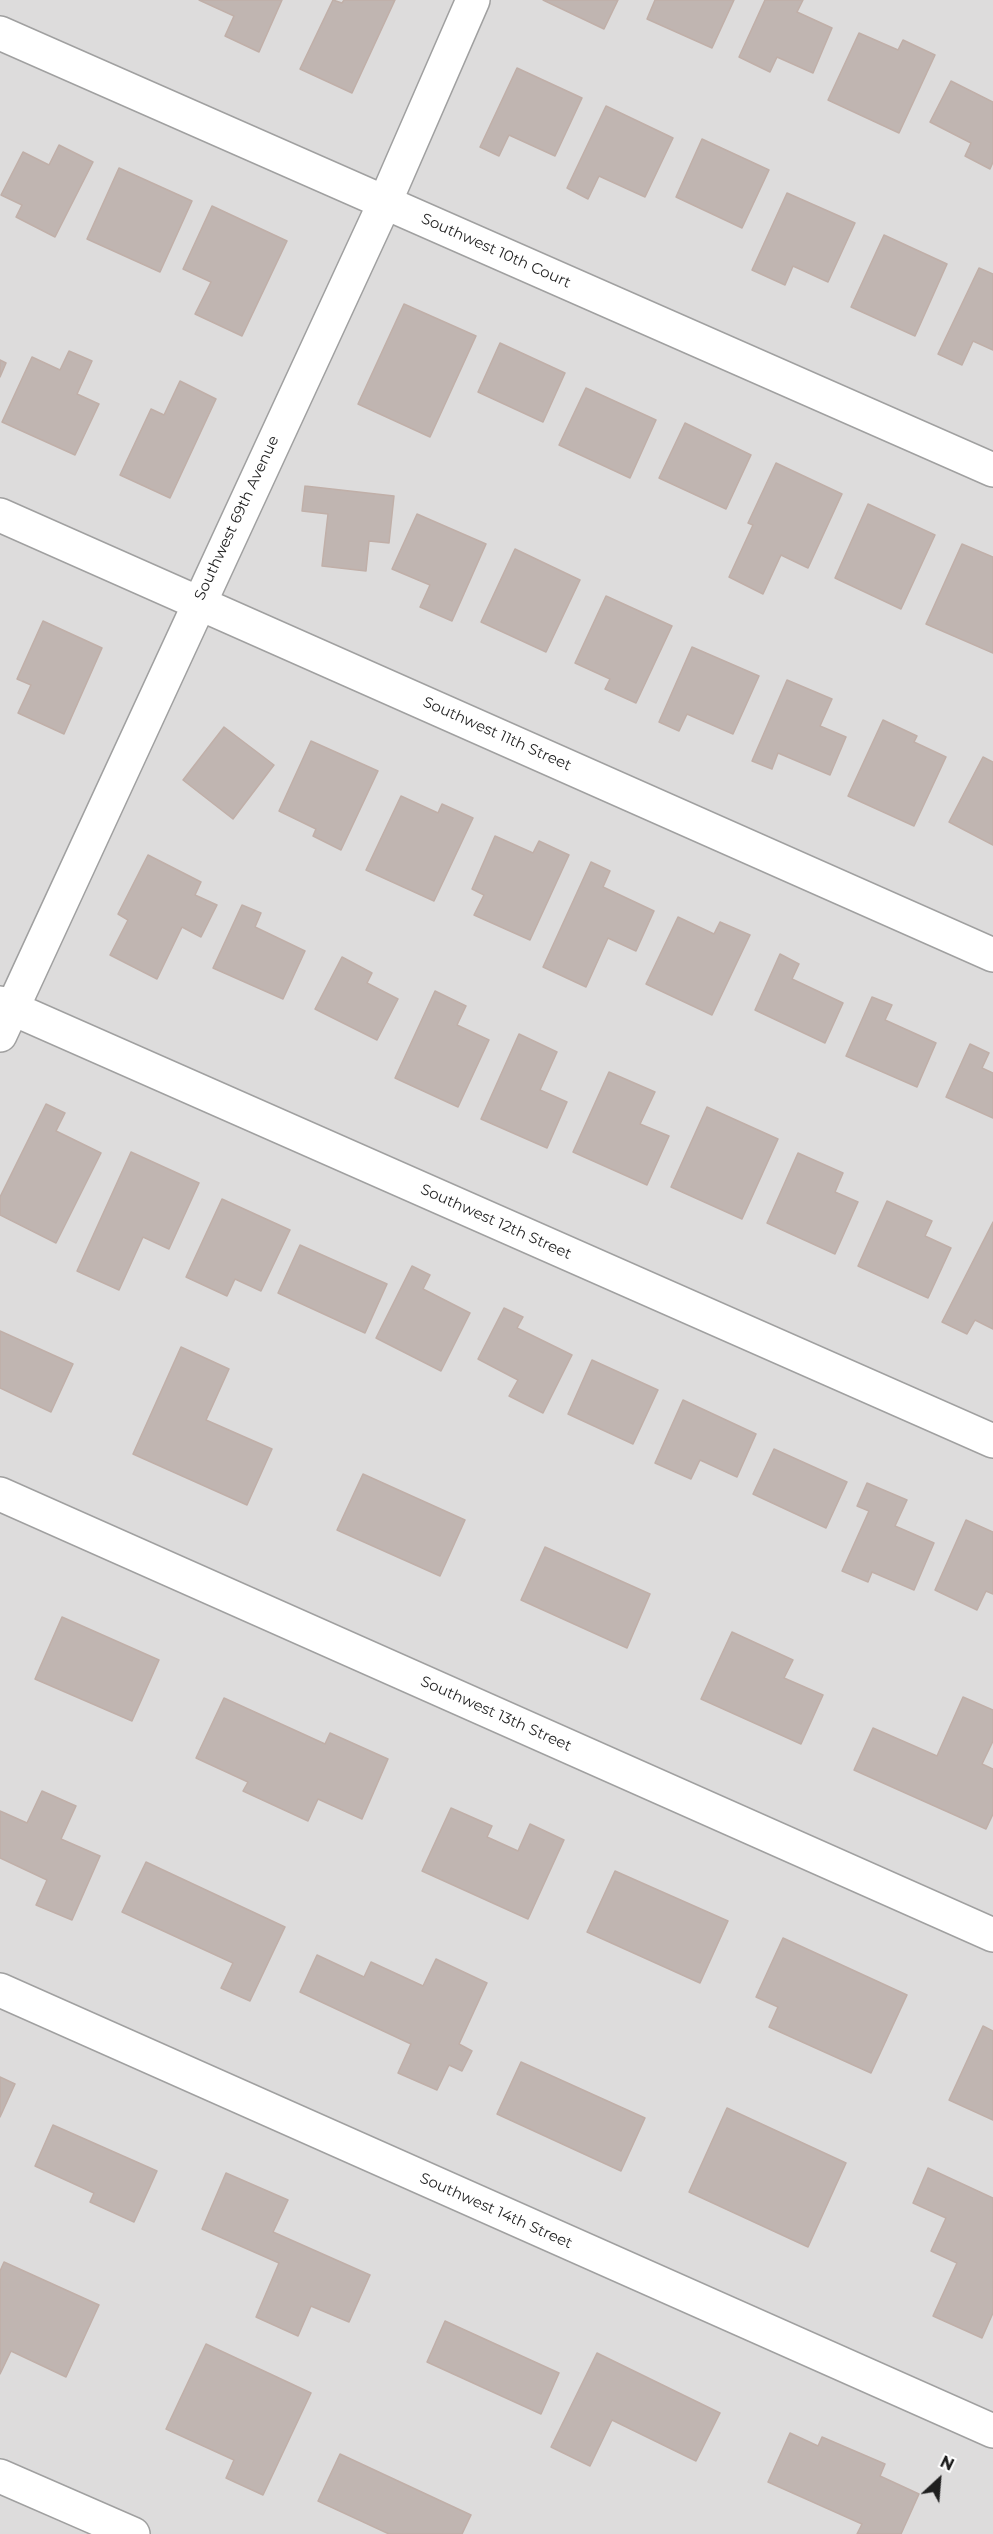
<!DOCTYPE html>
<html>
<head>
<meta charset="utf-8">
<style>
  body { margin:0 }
  #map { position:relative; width:993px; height:2534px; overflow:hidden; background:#efeae5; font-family:Montserrat,sans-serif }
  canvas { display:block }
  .north { position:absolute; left:909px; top:2450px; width:60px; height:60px; -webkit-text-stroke:4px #fff; paint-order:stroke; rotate:26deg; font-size:16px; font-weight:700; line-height:24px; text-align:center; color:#1f1f1f }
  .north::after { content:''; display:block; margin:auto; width:21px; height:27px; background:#1f1f1f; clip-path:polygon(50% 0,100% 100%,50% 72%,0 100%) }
</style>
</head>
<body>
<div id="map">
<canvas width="993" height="2534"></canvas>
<div class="north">N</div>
</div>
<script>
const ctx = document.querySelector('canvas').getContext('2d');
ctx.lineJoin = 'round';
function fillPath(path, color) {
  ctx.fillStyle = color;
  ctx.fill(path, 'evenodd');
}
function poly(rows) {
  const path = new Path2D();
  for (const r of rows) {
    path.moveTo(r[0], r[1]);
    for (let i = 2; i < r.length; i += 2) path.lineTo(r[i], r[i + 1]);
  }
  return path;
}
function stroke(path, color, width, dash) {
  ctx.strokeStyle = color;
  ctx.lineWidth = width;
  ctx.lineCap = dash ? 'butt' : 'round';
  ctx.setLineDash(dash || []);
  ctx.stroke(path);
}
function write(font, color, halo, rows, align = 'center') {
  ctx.font = font + ' Montserrat,sans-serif';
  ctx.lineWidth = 4.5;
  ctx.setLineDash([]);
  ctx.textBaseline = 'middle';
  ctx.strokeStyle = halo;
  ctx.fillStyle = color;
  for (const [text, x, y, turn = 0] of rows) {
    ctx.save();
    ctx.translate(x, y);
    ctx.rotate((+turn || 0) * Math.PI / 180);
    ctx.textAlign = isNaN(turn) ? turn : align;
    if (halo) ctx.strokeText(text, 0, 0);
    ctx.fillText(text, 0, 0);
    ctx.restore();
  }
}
const residential = poly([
  [0,0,993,0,993,2534,0,2534]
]);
const building = poly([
  [199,0,282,0,259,52,225,36,234,16,199,0],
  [333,0,342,3,344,0,395,0,352,93,300,69,333,0],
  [543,0,618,0,604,29,543,0],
  [655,0,734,0,712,48,647,19,655,0],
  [765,0,803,0,797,12,832,28,813,73,777,57,770,72,739,57,765,0],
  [859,33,898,50,903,40,935,55,899,133,828,100,859,33],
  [517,68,582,98,555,156,509,135,499,156,480,147,517,68],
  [951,81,993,102,993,162,990,169,965,156,971,143,930,122,951,81],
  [606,106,673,138,645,197,599,176,588,199,567,188,606,106],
  [702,139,769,170,742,228,676,197,702,139],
  [59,145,93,162,55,237,16,217,22,205,1,195,23,152,49,165,59,145],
  [119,168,192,201,160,272,87,239,119,168],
  [787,193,855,223,828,282,793,266,785,285,752,270,787,193],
  [212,206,287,241,242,336,195,314,211,282,183,269,212,206],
  [884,235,947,264,915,336,851,307,884,235],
  [979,268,993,274,993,350,973,341,962,365,938,354,979,268],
  [404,304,476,336,430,437,358,404,404,304],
  [500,343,565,373,543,422,478,392,500,343],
  [69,351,92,361,77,394,99,404,75,455,2,422,32,357,60,370,69,351],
  [0,360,6,363,0,377,0,360],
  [180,381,216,399,170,498,120,475,151,409,164,415,180,381],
  [586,388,656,420,630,478,559,445,586,388],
  [685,423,751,455,726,509,659,478,685,423],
  [776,463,842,494,808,568,781,555,763,594,729,577,753,525,748,523,776,463],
  [305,486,394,496,389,543,369,541,366,571,322,566,328,514,302,511,305,486],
  [868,504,935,535,901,609,835,578,868,504],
  [417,514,486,544,452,621,420,607,430,585,392,569,417,514],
  [962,544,993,557,993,653,926,624,962,544],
  [515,549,580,580,546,652,481,622,515,549],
  [606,596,672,626,636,703,605,689,610,679,575,663,606,596],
  [43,621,102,648,64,734,18,713,31,685,17,679,43,621],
  [692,647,759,676,733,734,687,714,679,731,659,722,692,647],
  [787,680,832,699,820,726,846,737,830,775,778,753,772,769,752,761,787,680],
  [883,720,917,736,914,742,946,757,914,826,848,796,883,720],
  [224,727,274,765,233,819,183,780,224,727],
  [311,741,378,771,341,850,313,836,316,829,279,811,311,741],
  [983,757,993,762,993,845,949,822,983,757],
  [401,796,438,813,442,804,473,818,434,901,366,870,401,796],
  [495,836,533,853,539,841,569,855,530,940,474,915,484,895,472,889,495,836],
  [148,855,201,882,195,895,217,905,201,937,182,927,157,979,110,955,128,920,118,914,148,855],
  [591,862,610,871,603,887,654,911,636,951,608,938,586,987,543,967,591,862],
  [242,905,261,913,255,927,305,951,283,999,213,968,242,905],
  [678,917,714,934,720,922,750,935,712,1015,646,984,678,917],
  [780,954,799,964,792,979,843,1003,825,1043,755,1010,780,954],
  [342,957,372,973,367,983,398,999,377,1040,315,1009,342,957],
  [435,991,466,1006,457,1025,489,1040,458,1107,395,1078,435,991],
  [872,997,892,1005,885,1020,936,1043,917,1087,846,1056,872,997],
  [519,1034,557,1052,540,1090,567,1102,547,1148,481,1119,519,1034],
  [970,1044,989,1053,982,1068,993,1073,993,1118,946,1097,970,1044],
  [609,1072,655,1092,640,1124,669,1136,647,1185,573,1152,609,1072],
  [46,1104,65,1113,56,1131,101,1153,56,1243,0,1215,0,1197,46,1104],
  [707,1107,778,1139,742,1219,671,1187,707,1107],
  [131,1152,199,1183,169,1249,143,1237,119,1290,77,1271,131,1152],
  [798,1153,843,1173,835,1192,858,1202,835,1254,767,1223,798,1153],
  [222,1199,290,1230,261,1291,235,1279,227,1296,186,1277,222,1199],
  [887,1201,932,1221,925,1236,951,1248,928,1298,858,1266,887,1201],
  [993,1222,993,1329,975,1320,967,1334,942,1322,993,1222],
  [300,1245,387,1284,365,1333,278,1293,300,1245],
  [412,1266,430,1275,423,1289,470,1313,441,1371,376,1338,412,1266],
  [504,1308,523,1317,517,1328,572,1355,543,1413,509,1396,518,1380,478,1359,504,1308],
  [0,1331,73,1364,51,1412,0,1388,0,1331],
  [181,1347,229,1369,206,1420,272,1449,247,1505,133,1454,181,1347],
  [592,1360,658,1390,633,1444,568,1414,592,1360],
  [683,1400,756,1434,737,1477,700,1460,691,1479,655,1463,683,1400],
  [774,1449,847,1482,826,1528,753,1494,774,1449],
  [363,1474,465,1520,440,1576,337,1530,363,1474],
  [867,1483,907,1500,895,1526,934,1543,914,1590,872,1572,868,1582,842,1571,869,1511,857,1506,867,1483],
  [966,1520,993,1532,993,1594,986,1591,977,1610,935,1590,966,1520],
  [545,1547,650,1594,627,1648,521,1600,545,1547],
  [62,1617,159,1660,132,1721,35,1679,62,1617],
  [732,1632,793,1660,784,1678,823,1695,801,1744,701,1699,732,1632],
  [963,1697,993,1710,993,1741,982,1764,993,1769,993,1814,986,1829,854,1770,873,1728,937,1756,963,1697],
  [224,1698,325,1744,330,1733,388,1759,362,1819,318,1799,308,1821,243,1791,248,1782,196,1758,224,1698],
  [42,1791,76,1806,61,1839,100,1856,72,1920,36,1905,47,1880,0,1858,0,1811,27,1823,42,1791],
  [451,1808,492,1826,487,1837,518,1851,530,1824,564,1840,528,1919,422,1871,451,1808],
  [146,1862,285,1927,250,2001,221,1988,233,1963,122,1912,146,1862],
  [615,1871,728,1921,700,1983,587,1932,615,1871],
  [783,1938,907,1995,871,2073,769,2027,778,2007,756,1997,783,1938],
  [317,1955,364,1977,371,1962,423,1986,436,1959,487,1983,459,2044,472,2051,462,2071,449,2065,437,2090,398,2073,411,2044,300,1992,317,1955],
  [983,2026,993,2031,993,2120,949,2100,983,2026],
  [521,2062,645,2118,621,2171,497,2114,521,2062],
  [0,2077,15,2084,0,2117,0,2077],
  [727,2108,846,2163,808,2247,689,2192,727,2108],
  [53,2125,157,2171,134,2222,90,2202,94,2193,35,2166,53,2125],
  [928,2168,993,2198,993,2313,982,2338,933,2316,957,2263,931,2251,946,2218,913,2203,928,2168],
  [226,2173,288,2200,273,2232,370,2275,349,2322,311,2306,298,2336,256,2317,279,2263,202,2229,226,2173],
  [4,2262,99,2305,66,2377,11,2351,0,2374,0,2271,4,2262],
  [445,2321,559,2373,541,2414,427,2362,445,2321],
  [206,2344,311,2393,263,2495,226,2478,234,2460,166,2429,206,2344],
  [597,2353,720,2413,696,2461,612,2420,590,2466,551,2447,597,2353],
  [790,2433,818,2446,822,2437,885,2464,880,2476,919,2494,901,2534,857,2534,862,2524,768,2482,790,2433],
  [340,2454,471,2515,462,2534,389,2534,318,2501,340,2454]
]);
const minor = poly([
  [0,33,993,470],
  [0,515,993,955],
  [0,1003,993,1441],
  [0,1035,385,202,473,0],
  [0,1494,993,1935],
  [0,1990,993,2431],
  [0,2476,133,2534]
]);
const streetNames = [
  ["Southwest 10th Court",496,251,24],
  ["Southwest 69th Avenue",237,518,-65],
  ["Southwest 11th Street",497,734,24],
  ["Southwest 12th Street",496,1222,24],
  ["Southwest 13th Street",496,1714,24],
  ["Southwest 14th Street",496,2211,24]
];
fillPath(residential, '#dddcdc');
fillPath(building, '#c0b5b1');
stroke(building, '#c0afa8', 1.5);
stroke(minor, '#a0a0a0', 36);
stroke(minor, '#fff', 33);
write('15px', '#1f1f1f', '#fff', streetNames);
</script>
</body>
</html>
